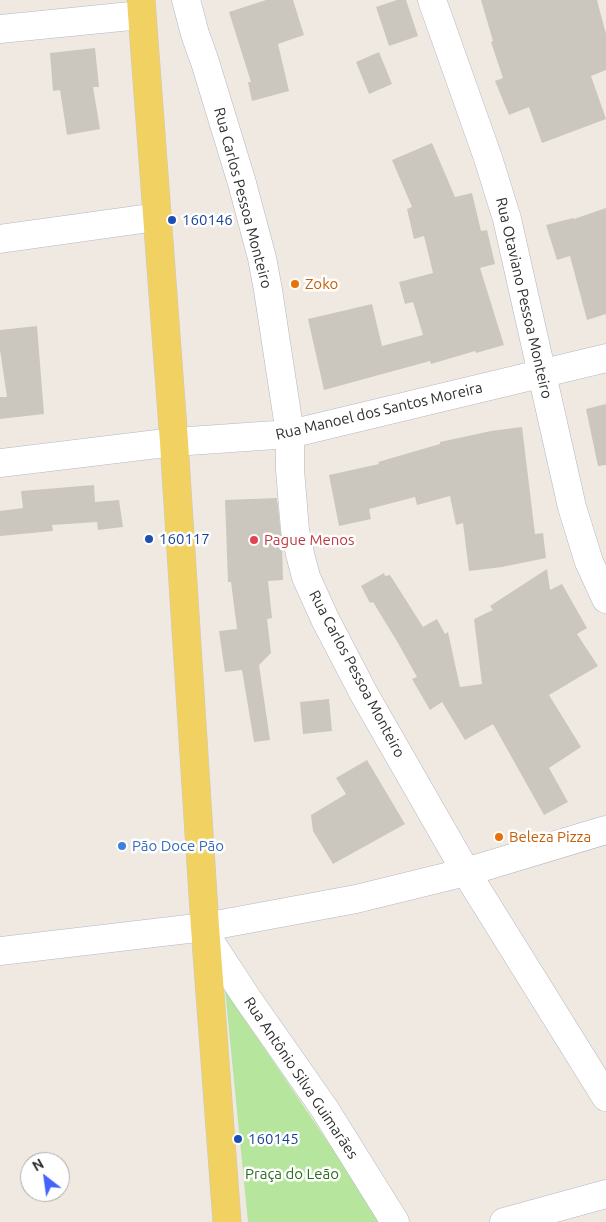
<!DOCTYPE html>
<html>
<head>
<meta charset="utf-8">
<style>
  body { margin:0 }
  #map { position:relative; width:606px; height:1222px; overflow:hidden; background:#efe9e1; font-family:Ubuntu,sans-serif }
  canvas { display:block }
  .north { position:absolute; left:20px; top:1152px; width:50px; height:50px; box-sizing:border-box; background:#fff; border:1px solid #ababab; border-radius:50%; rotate:330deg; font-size:14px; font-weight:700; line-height:20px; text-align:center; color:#2e2e2e }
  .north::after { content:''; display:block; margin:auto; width:18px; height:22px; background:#4264fb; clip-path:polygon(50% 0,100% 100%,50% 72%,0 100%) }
</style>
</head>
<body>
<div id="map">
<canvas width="606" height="1222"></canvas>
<div class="north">N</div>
</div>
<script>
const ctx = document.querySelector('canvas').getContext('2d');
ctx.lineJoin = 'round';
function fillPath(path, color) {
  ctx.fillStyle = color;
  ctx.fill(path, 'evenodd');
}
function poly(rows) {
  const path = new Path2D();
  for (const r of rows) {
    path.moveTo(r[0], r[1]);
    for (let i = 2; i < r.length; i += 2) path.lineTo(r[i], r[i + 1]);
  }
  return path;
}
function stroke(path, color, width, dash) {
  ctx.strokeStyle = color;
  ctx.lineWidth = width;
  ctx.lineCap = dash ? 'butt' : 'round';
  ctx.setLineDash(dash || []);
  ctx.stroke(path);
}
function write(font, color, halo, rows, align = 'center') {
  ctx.font = font + ' Ubuntu,sans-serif';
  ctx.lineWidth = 5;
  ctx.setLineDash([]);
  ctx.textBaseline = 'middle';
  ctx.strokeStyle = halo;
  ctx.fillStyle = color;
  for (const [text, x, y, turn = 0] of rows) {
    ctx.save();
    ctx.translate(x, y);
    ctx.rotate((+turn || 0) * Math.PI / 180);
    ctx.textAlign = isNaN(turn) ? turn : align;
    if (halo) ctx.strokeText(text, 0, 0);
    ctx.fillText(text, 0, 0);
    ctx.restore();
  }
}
const green = poly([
  [225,990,382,1222,248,1222]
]);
const building = poly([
  [266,0,293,0,304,35,278,44,289,91,252,101,248,82,251,82,229,12],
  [397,0,406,0,418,36,389,46,376,7],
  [481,0,597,0,606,34,606,70,591,76,606,119,542,143,529,107,509,115,495,81,503,78,491,42,493,41],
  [95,48,99,87,93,87,100,129,67,135,60,90,53,91,50,53],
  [379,52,392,84,369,94,356,62],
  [432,143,455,197,472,193,481,231,487,230,495,264,480,268,504,345,476,353,475,351,431,364,430,361,324,390,308,319,372,304,382,346,423,335,413,302,405,304,399,282,433,273,424,236,414,239,407,209,412,207,392,160],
  [606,208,606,314,587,320,570,256,557,260,546,225,573,218,574,219],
  [37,326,44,414,0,419,0,397,7,397,0,350,0,330],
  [606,404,606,465,598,466,586,409],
  [522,427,535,534,543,533,546,558,502,567,469,571,463,523,456,525,450,496,417,505,415,497,369,509,371,519,339,526,329,475,379,464,378,462,440,444,440,442,491,431],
  [94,485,95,502,119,500,123,527,98,530,97,522,52,525,53,531,0,536,0,511,23,508,21,491],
  [277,498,282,544,283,580,268,581,272,618,267,619,271,653,259,665,270,740,254,742,242,670,225,672,219,631,237,629,231,582,228,582,225,500],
  [547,569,550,590,562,584,587,628,577,634,598,666,549,695,581,747,549,768,568,802,544,815,493,724,465,740,442,702,430,710,412,679,417,677,398,643,373,602,370,603,361,586,384,573,385,576,390,575,423,627,437,619,445,634,448,632,460,687,482,684,474,619,493,610,490,606],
  [329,699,332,731,303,734,300,702],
  [367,760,405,824,333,864,313,831,311,815,346,794,336,778]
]);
const minor = poly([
  [186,0,195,34,205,62,242,183,262,258,268,290,290,434,290,470,295,530,300,554,306,577,325,619,364,694,466,872,606,1097],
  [432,0,488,158,507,219,572,507,589,562,606,599],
  [0,29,141,15],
  [0,239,157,217],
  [0,463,174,442,290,434,606,358],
  [205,934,247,998,324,1108,395,1222],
  [0,951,205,927,356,899,466,872,606,830],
  [504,1222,606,1194]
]);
const major = poly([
  [141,0,174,442,205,927,227,1222]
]);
const markers = [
  [172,220,5,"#1a4fb4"],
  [295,284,5,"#e8710a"],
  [149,539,5,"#1a4fb4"],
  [254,540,5,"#e0444e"],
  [499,837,5,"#e8710a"],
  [122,846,5,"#3f7fe0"],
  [238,1139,5,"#1a4fb4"]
];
const streetNames = [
  ["Rua Carlos Pessoa Monteiro",243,198,75],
  ["Rua Otaviano Pessoa Monteiro",524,298,77],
  ["Rua Manoel dos Santos Moreira",379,411,-13],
  ["Rua Carlos Pessoa Monteiro",357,674,62],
  ["Rua Antônio Silva Guimarães",301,1078,56]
];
const transitNames = [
  ["160146",182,220],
  ["160117",159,539],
  ["160145",248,1139]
];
const foodNames = [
  ["Zoko",305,284],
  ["Beleza Pizza",509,837]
];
const healthNames = [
  ["Pague Menos",264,540]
];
const shopNames = [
  ["Pão Doce Pão",132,846]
];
const parkNames = [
  ["Praça do Leão",292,1174]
];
fillPath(green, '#b6e59e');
fillPath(building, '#cbc7bf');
stroke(minor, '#b4b7c1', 29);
stroke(major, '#c9c9c9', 29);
stroke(minor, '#fff', 28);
stroke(major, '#f2d163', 28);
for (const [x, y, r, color] of markers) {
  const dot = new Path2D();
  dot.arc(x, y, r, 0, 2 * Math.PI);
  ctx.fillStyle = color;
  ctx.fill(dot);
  stroke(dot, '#fff', 2);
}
write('15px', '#2e2e2e', '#fff', streetNames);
write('15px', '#164399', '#fff', transitNames, 'left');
write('15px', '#c56008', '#fff', foodNames, 'left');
write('15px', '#be3a42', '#fff', healthNames, 'left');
write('15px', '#366cbe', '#fff', shopNames, 'left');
write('15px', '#2c6e1b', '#fff', parkNames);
</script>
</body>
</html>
